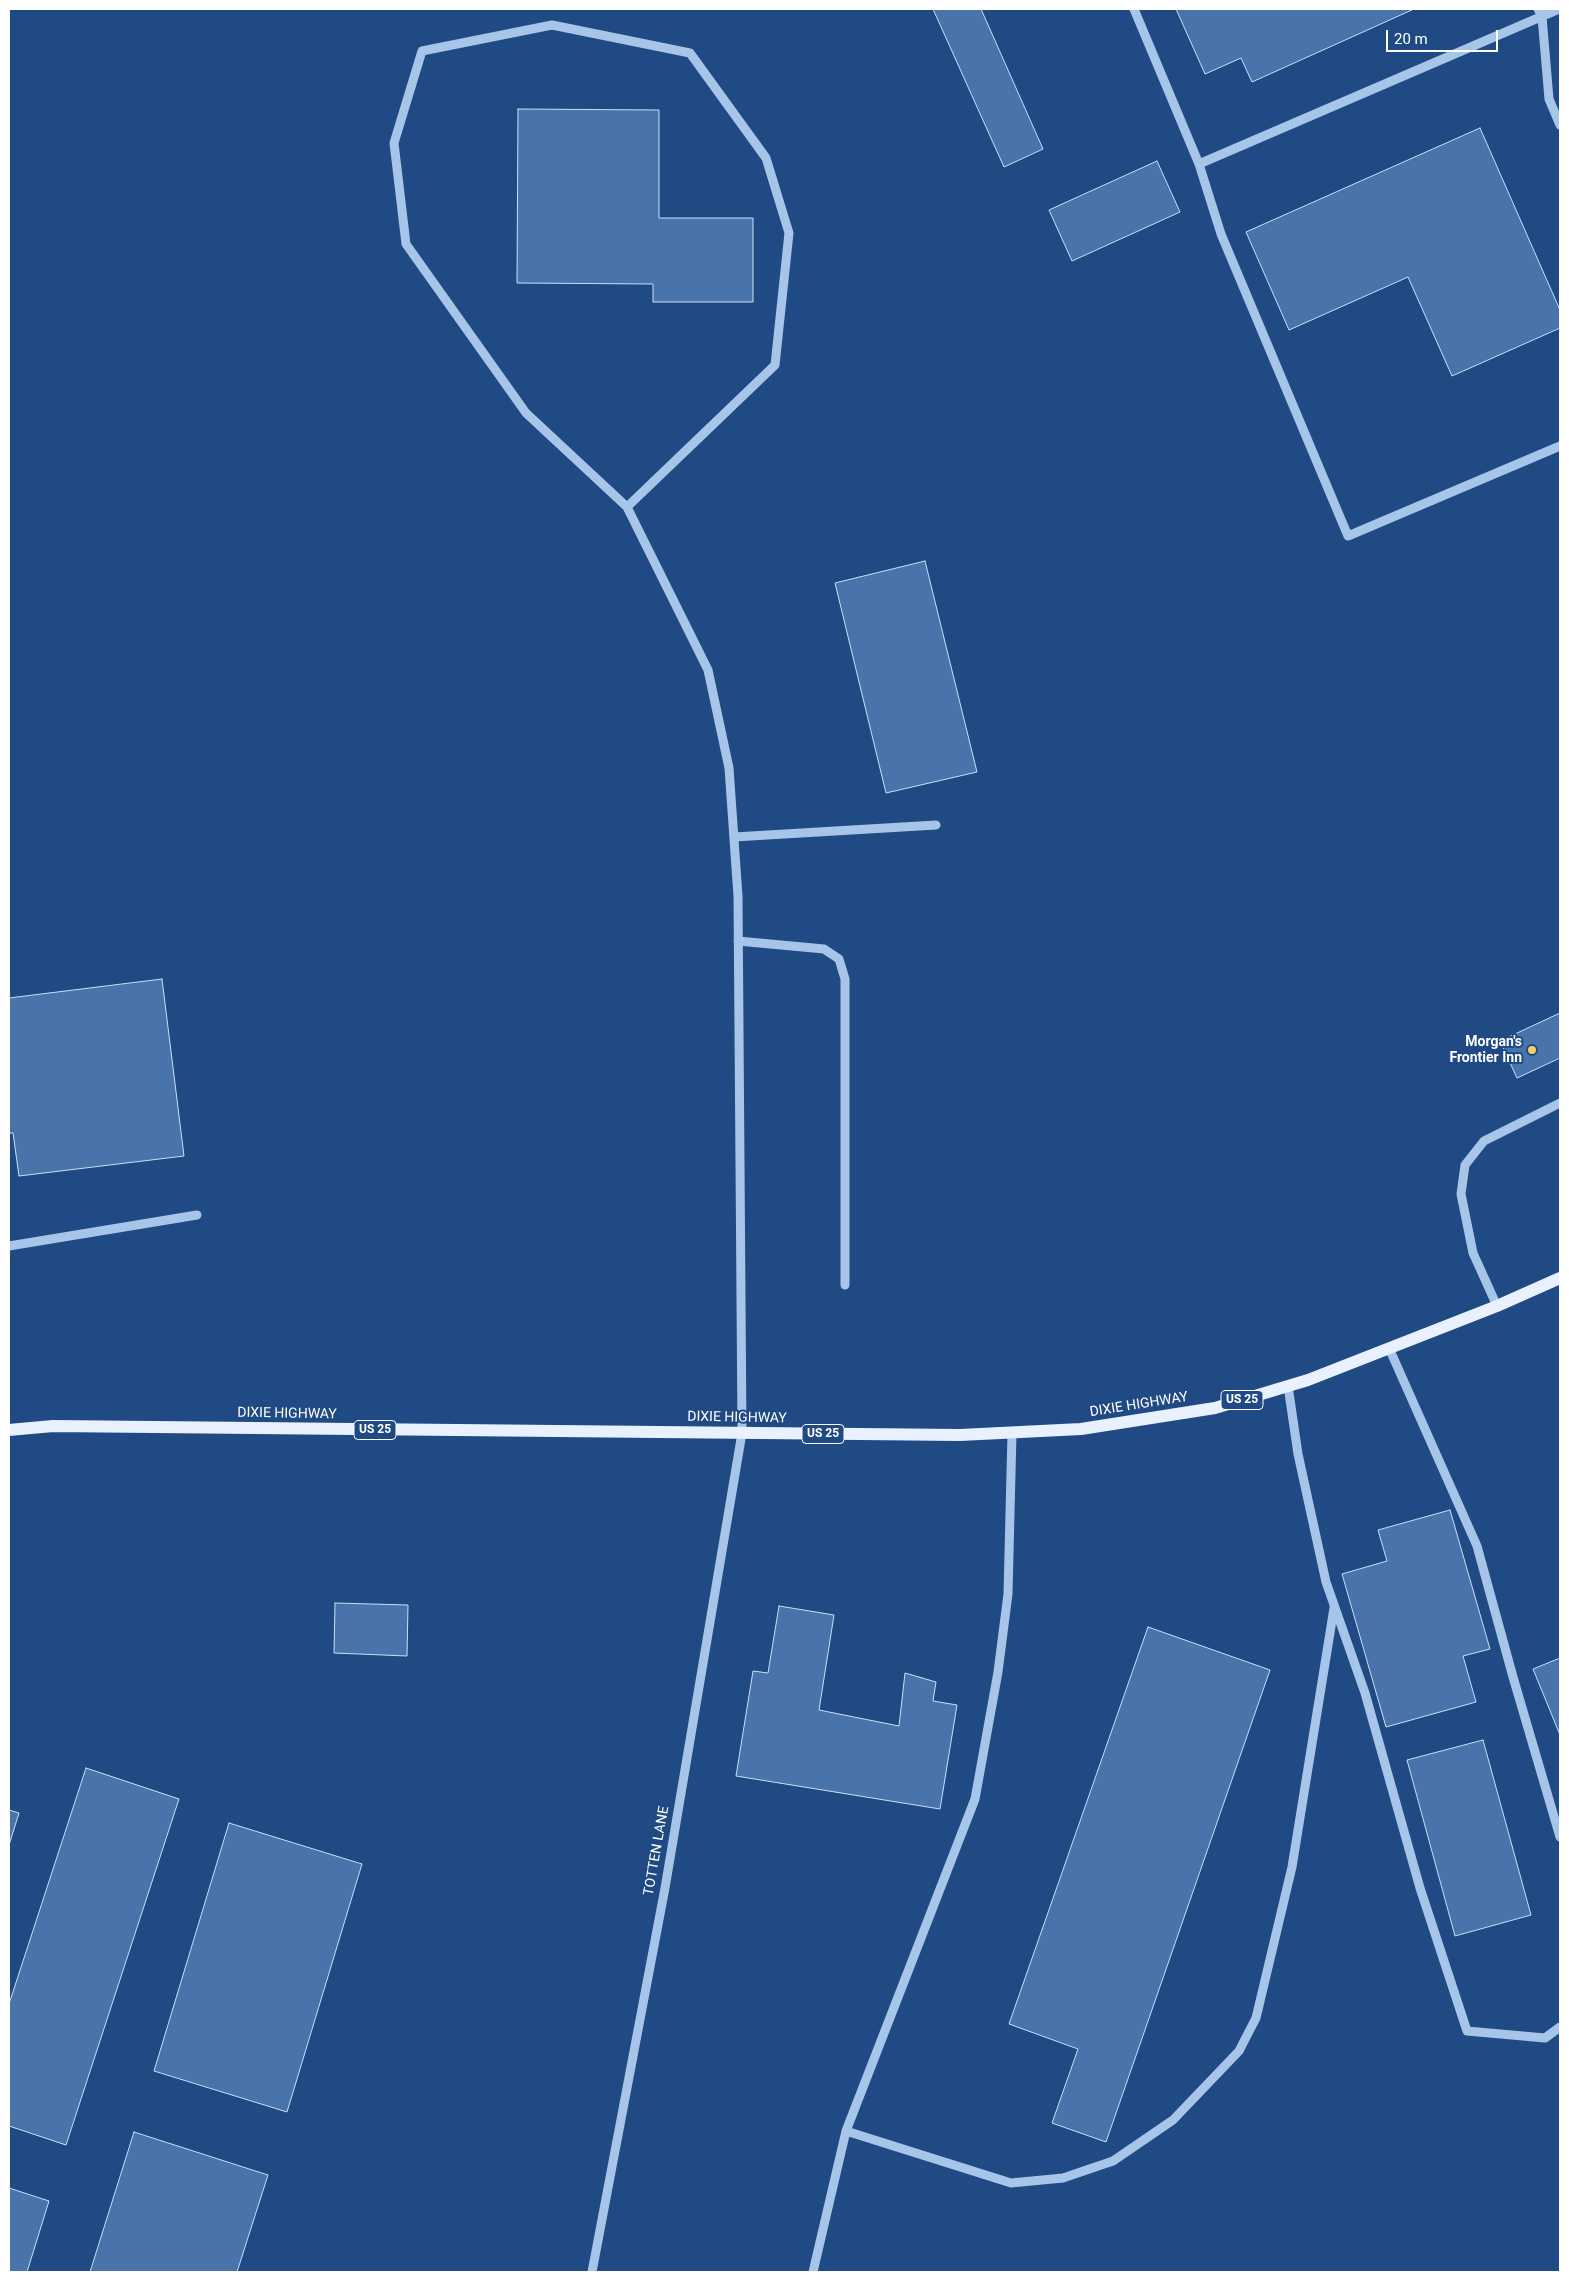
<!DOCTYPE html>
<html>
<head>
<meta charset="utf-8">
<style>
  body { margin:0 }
  #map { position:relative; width:1569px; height:2281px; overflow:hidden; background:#204a83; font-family:Roboto,sans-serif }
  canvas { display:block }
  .frame { position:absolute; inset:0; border:10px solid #fff; pointer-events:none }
  .scale { position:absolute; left:1386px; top:30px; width:112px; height:22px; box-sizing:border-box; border:2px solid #fff; border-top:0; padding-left:6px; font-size:15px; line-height:18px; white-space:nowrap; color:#fff; -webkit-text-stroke:4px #204a83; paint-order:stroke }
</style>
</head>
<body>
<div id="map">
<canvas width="1569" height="2281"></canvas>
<div class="frame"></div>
<div class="scale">20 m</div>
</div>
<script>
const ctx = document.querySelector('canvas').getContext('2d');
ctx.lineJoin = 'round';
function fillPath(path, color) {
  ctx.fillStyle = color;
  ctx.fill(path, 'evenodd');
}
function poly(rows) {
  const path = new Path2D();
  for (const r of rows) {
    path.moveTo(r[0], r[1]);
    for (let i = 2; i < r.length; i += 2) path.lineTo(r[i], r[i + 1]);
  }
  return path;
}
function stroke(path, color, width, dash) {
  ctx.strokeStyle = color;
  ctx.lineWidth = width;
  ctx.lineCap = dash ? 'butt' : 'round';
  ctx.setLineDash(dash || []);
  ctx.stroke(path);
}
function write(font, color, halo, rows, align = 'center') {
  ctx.font = font + ' Roboto,sans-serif';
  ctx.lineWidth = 4;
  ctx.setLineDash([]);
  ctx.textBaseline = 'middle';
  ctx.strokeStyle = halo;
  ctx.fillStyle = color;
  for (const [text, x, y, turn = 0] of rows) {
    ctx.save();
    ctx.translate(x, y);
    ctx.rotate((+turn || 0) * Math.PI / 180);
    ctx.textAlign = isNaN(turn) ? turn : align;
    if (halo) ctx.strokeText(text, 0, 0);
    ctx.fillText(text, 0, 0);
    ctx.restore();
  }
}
const building = poly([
  [933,9,981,9,1043,149,1004,167,933,9],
  [1176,9,1414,9,1252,82,1241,58,1205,74,1176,9],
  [518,109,659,110,659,218,753,218,753,302,653,302,653,284,517,283,518,109],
  [1480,128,1560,310,1560,328,1452,376,1408,277,1289,330,1246,232,1480,128],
  [1157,161,1180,212,1072,261,1049,210,1157,161],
  [925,561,977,772,886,793,835,583,925,561],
  [162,979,184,1156,19,1176,13,1133,9,1133,9,998,162,979],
  [1560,1013,1560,1058,1517,1078,1500,1041,1560,1013],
  [1450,1510,1490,1649,1463,1656,1476,1702,1386,1727,1342,1574,1387,1561,1378,1530,1450,1510],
  [335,1603,408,1605,407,1656,334,1653,335,1603],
  [779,1606,834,1615,819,1710,899,1726,905,1673,936,1682,933,1701,957,1705,940,1809,736,1776,753,1671,768,1673,779,1606],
  [1148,1627,1270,1670,1106,2142,1052,2123,1078,2049,1009,2024,1148,1627],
  [1560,1658,1560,1735,1533,1669,1560,1658],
  [1483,1740,1531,1915,1455,1936,1407,1760,1483,1740],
  [86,1768,179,1799,66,2145,9,2126,9,2004,86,1768],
  [9,1810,19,1813,9,1845,9,1810],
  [229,1823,362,1864,287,2112,154,2071,229,1823],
  [134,2132,268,2175,237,2272,90,2272,134,2132],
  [9,2188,49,2201,27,2272,9,2272,9,2188]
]);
const minor = poly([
  [1134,9,1199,164,1221,234,1348,536,1560,446],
  [1538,9,1542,17,1549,99,1560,125],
  [1199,164,1559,9],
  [734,837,936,825],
  [738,941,824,949,839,959,845,979,845,1285],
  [9,1246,197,1215],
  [1497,1306,1473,1253,1461,1194,1465,1165,1484,1141,1560,1103],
  [1389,1348,1477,1546,1513,1677,1560,1837],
  [1288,1386,1298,1454,1326,1582,1365,1693,1420,1888,1467,2031,1545,2038,1560,2027],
  [1012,1433,1008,1594,998,1672,975,1799,846,2131,1011,2183,1063,2178,1113,2161,1173,2120,1239,2051,1256,2018,1292,1867,1334,1608],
  [592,2272,665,1888,742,1433,738,896,729,768,708,670,627,507,526,413,406,244,394,143,422,51,552,25,690,53,766,158,789,233,775,365,627,507],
  [813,2272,846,2131]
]);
const major = poly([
  [9,1430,53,1426,960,1435,1081,1429,1215,1408,1308,1380,1497,1306,1560,1278]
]);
const markers = [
  [1532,1050,5,"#f7ce67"]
];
const shields = [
  [1242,1400,42],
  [375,1430,42],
  [823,1434,42]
];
const shieldNames = [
  ["US 25",1242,1400],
  ["US 25",375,1430],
  ["US 25",823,1434]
];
const poiNames = [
  ["Morgan's",1522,1042],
  ["Frontier Inn",1522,1058]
];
const streetNames = [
  ["DIXIE HIGHWAY",1139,1405,-9],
  ["DIXIE HIGHWAY",287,1414,1],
  ["DIXIE HIGHWAY",737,1418,1],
  ["TOTTEN LANE",657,1851,-80]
];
fillPath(building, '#4874ab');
stroke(building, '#cbdff7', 1);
stroke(minor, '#a7c4e9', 9);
stroke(major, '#eaf1fe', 12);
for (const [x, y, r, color] of markers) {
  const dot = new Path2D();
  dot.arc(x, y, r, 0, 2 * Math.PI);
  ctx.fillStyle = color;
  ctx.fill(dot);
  stroke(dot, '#204a83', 2);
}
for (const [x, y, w] of shields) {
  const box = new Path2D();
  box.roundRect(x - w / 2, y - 9.5, w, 19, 4);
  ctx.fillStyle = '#204a83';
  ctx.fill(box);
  stroke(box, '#fff', 1);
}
write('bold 12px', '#fff', null, shieldNames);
write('bold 14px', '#fff', '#204a83', poiNames, 'right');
write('14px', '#fff', '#204a83', streetNames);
</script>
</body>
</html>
